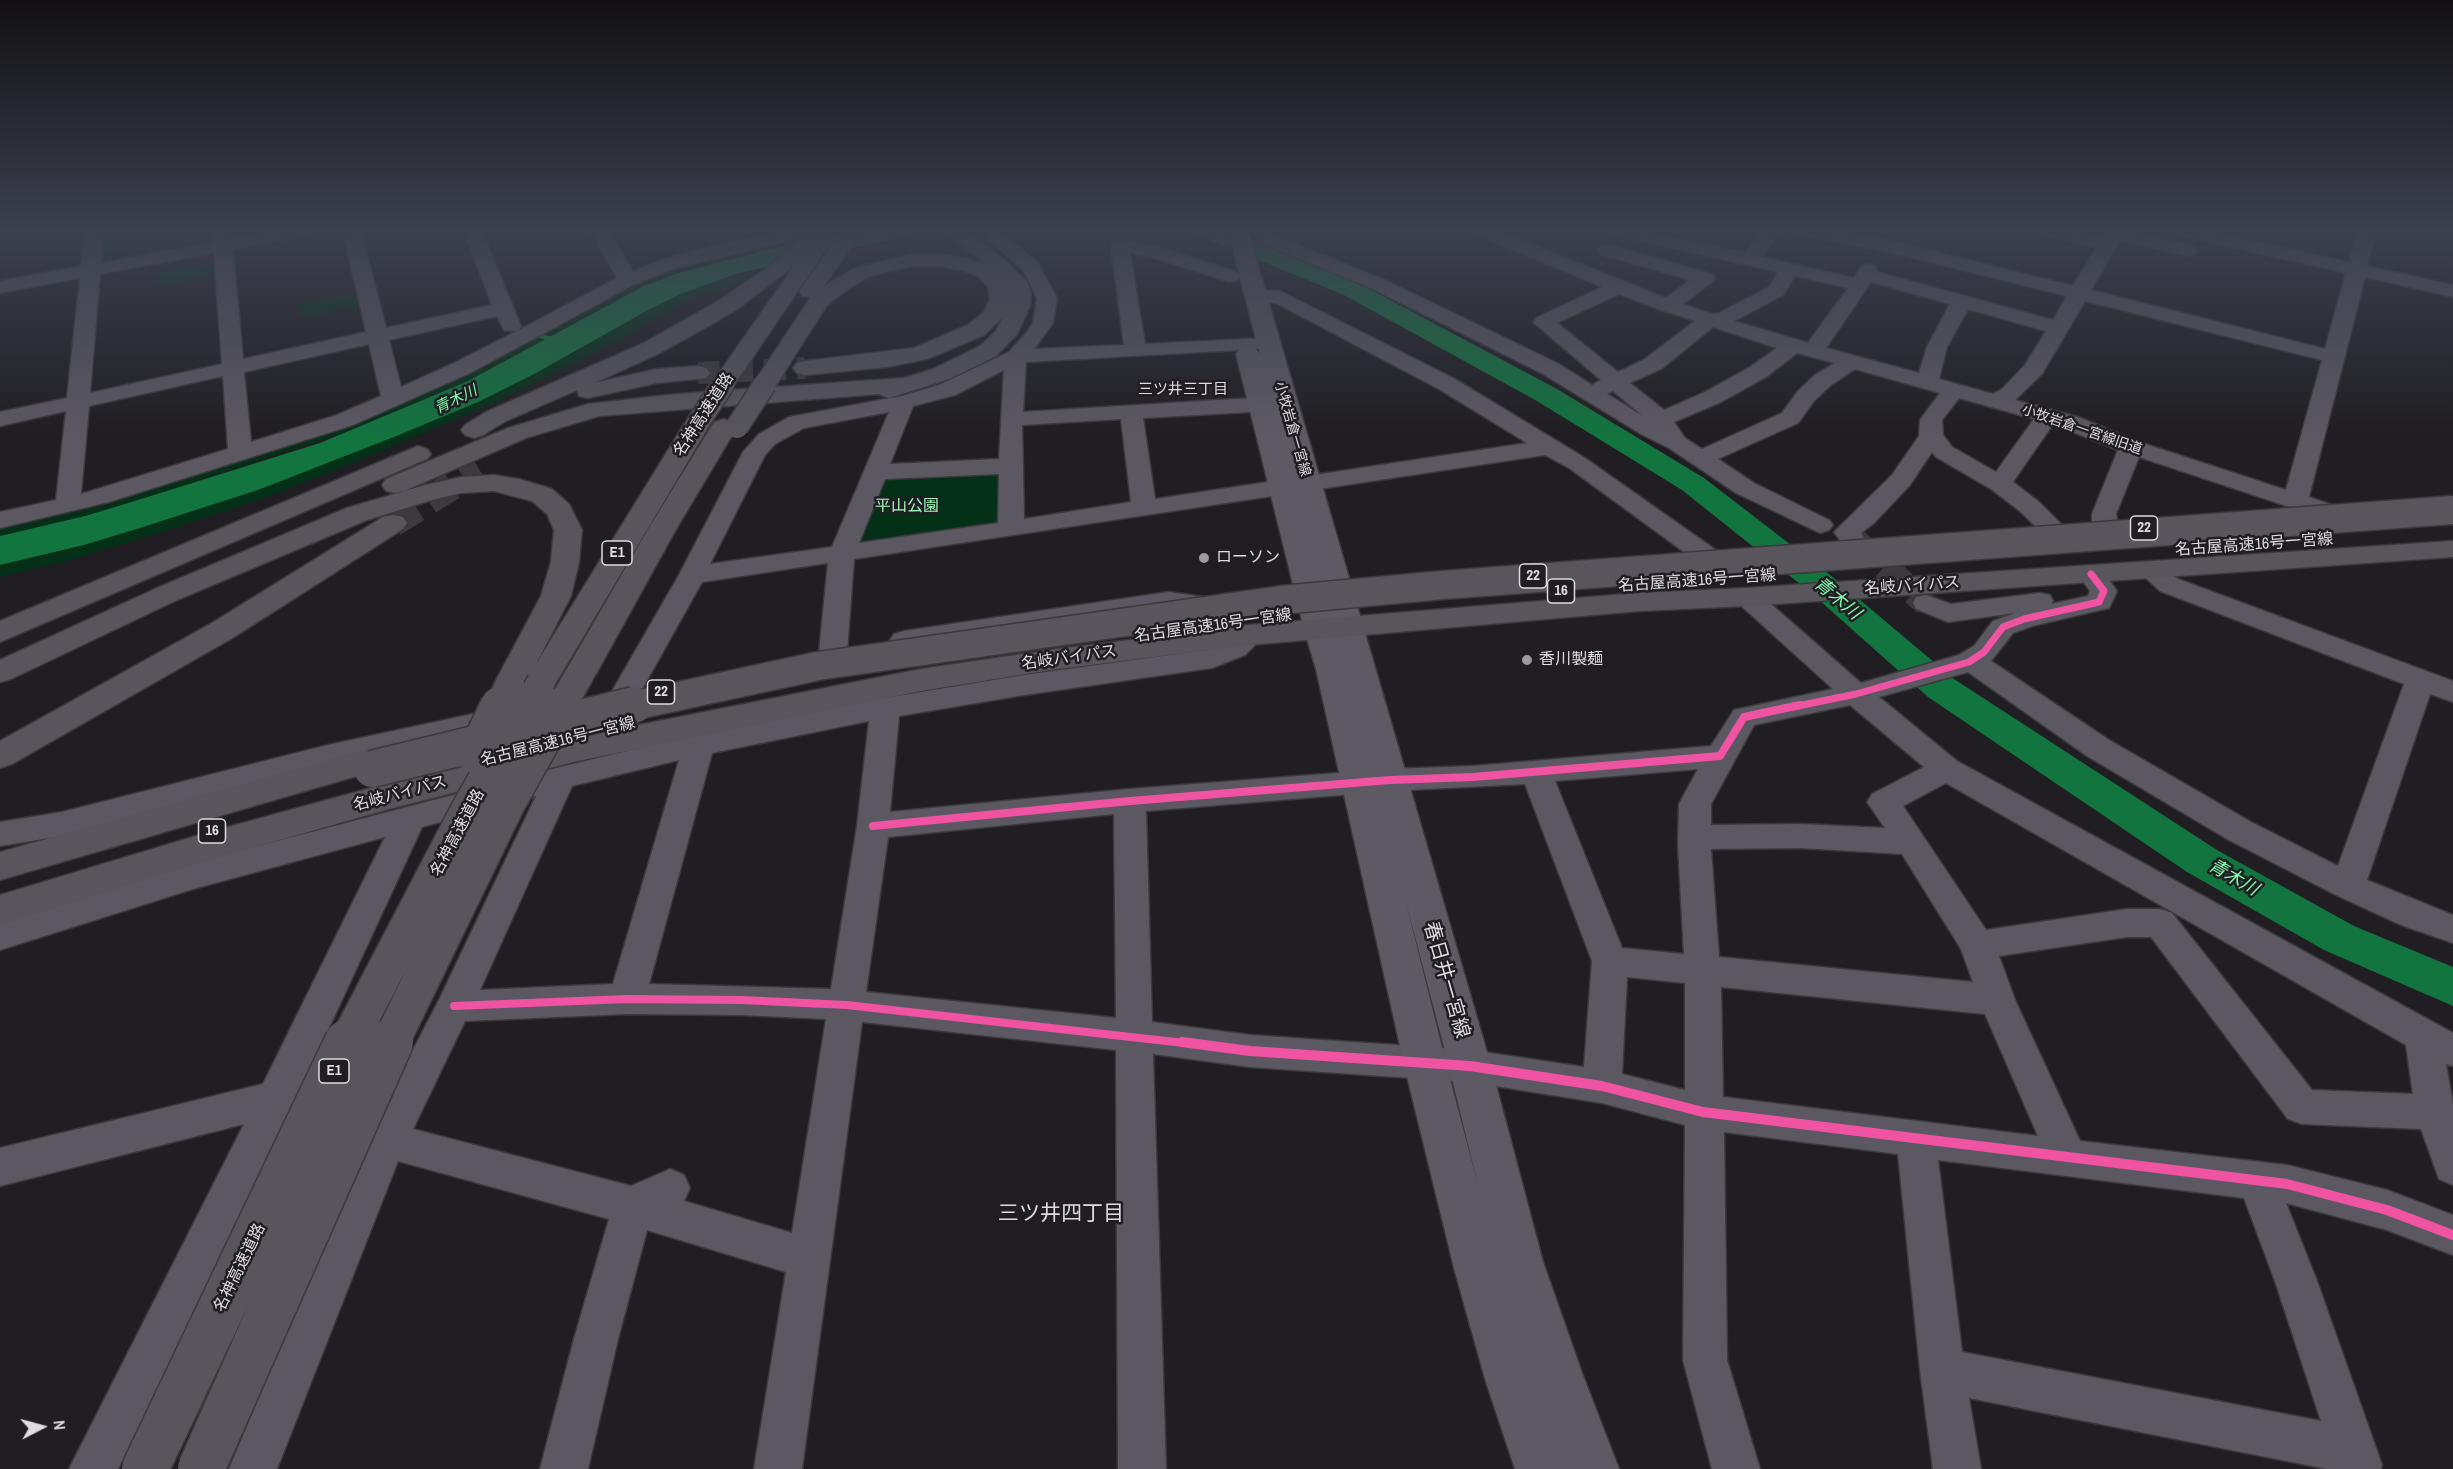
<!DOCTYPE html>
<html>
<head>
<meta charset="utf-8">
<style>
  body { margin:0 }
  #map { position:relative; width:2453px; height:1469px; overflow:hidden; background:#201e22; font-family:"Archivo Narrow",sans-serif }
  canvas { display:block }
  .north { position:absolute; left:12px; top:1397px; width:60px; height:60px; -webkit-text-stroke:4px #201d23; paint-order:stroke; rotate:84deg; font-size:16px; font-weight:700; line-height:24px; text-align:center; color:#dedce0 }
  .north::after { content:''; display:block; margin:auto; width:21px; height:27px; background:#dedce0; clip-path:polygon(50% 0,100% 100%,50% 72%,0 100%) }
</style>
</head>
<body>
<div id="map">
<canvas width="2453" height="1469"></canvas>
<div class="north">N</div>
</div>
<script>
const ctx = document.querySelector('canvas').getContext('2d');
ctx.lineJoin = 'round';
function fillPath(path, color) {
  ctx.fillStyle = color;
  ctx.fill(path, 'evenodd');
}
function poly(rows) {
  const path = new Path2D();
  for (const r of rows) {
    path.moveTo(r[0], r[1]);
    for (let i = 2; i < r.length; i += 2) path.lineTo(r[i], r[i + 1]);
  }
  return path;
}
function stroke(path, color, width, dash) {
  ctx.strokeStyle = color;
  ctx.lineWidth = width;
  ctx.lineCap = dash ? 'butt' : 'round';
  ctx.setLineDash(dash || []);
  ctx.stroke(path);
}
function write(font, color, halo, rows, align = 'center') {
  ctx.font = font + ' "Archivo Narrow","Noto Sans JP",sans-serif';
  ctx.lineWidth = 5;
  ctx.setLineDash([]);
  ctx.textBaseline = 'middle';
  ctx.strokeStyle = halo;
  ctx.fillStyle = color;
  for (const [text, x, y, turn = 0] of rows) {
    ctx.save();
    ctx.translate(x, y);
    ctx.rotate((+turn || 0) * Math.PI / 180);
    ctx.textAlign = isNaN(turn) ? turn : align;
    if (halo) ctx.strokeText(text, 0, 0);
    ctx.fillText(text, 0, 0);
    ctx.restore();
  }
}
const green = poly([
  [101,231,158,231,158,255,99,264],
  [788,240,753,254,679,273,644,286,466,382,362,427,138,500,85,516,0,536,0,524,332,428,630,282,671,267],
  [217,260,219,274,158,286,157,272],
  [762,271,743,284,695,297,652,320,624,338,498,401,346,466,261,499,156,534,69,560,0,577,0,565,84,545,258,490,683,293,712,281],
  [360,291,363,305,301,318,298,304],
  [1002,471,1004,526,855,546,879,477]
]);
const water = poly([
  [803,241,803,260,739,273,683,293,648,310,536,373,478,402,394,437,258,490,140,528,84,545,0,565,0,536,85,516,138,500,320,443,466,382,644,286,678,273,753,254,779,251]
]);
const stream = poly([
  [536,335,556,340]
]);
const river = poly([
  [867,231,913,231,910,236,902,238,765,264,757,262,753,257,757,252,765,250,867,231],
  [1197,231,1227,231,1362,285,1557,389,1704,478,1834,578,1954,679,2217,850,2354,926,2453,967,2453,1006,2324,950,2187,872,1928,697,1810,592,1682,490,1537,401,1344,295,1200,236,1197,231]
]);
const minorTunnel = poly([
  [1855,541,1926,603]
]);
const highwayTunnelFar1 = poly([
  [698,373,805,368]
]);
const highwayTunnel = poly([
  [393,523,479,469]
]);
const minor = poly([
  [85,231,103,231,101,263,214,242,213,231,231,231,232,238,273,231,310,231,307,235,301,236,233,249,243,359,366,332,343,231,361,231,386,328,492,305,464,231,482,231,521,326,519,330,617,278,591,231,609,231,633,271,662,260,709,247,782,231,814,231,811,235,676,268,635,284,470,373,353,425,109,502,0,528,0,512,56,500,66,411,0,426,0,412,67,398,80,278,0,293,0,281,81,266,85,231],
  [214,253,222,364,90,393,100,274,214,253],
  [497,316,504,330,517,331,454,363,401,387,389,340,497,316],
  [369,344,381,396,337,415,251,442,244,372,369,344],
  [223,376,228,449,81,494,89,406,223,376],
  [979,231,999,231,1038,263,1057,298,1053,323,1034,349,1124,345,1111,246,1113,242,1120,240,1158,247,1237,272,1240,276,1237,280,1230,282,1148,256,1130,253,1145,344,1268,338,1275,340,1278,344,1275,348,1026,362,1023,412,1285,396,1293,398,1296,403,1293,408,1285,410,1143,418,1155,499,1527,443,1439,389,1276,303,1255,302,1248,300,1245,296,1248,292,1255,290,1280,291,1455,379,1585,458,1720,553,1724,559,1720,565,1711,567,1702,565,1569,468,1545,455,854,559,847,652,843,658,833,661,823,658,819,652,828,563,702,582,636,700,626,703,616,700,611,693,679,575,743,452,759,434,789,417,902,396,939,385,1009,352,1027,332,1033,323,1037,298,1023,270,979,231],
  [1004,370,999,459,890,464,913,406,955,395,1004,370],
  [889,412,832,547,710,564,765,455,775,444,804,428,889,412],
  [1121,419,1131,502,1024,519,1022,425,1121,419],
  [999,474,998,523,859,543,885,479,999,474],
  [1255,231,1273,231,1274,235,1387,281,1559,364,1592,385,1601,380,1533,322,1536,318,1602,287,1478,235,1475,231,1499,231,1666,298,1690,280,1600,254,1598,250,1600,246,1614,246,1712,274,1715,278,1712,282,1683,304,1712,314,1719,313,1769,287,1778,272,1615,235,1612,231,1644,231,1745,253,1762,231,1780,231,1761,257,1854,278,1862,266,1869,264,1876,266,1877,272,2053,320,2067,296,1885,251,1807,236,1801,235,1798,231,1836,231,1885,239,2073,286,2097,247,2045,235,2042,231,2074,231,2103,237,2107,231,2128,231,2194,246,2196,250,2194,254,2187,256,2120,240,2091,290,2325,349,2346,273,2183,236,2177,235,2174,231,2206,231,2349,262,2358,231,2376,231,2367,266,2453,285,2453,297,2365,277,2309,497,2344,509,2347,514,2344,519,2335,521,2326,519,2139,457,2116,514,2118,523,2123,530,2119,535,2110,538,2101,535,2092,523,2092,514,2118,450,2053,424,2013,482,2039,502,2067,530,2071,535,2067,540,2058,543,2049,540,2021,512,1991,489,1936,457,1932,452,1910,485,1874,523,1861,533,1865,539,1861,544,1852,547,1843,544,1834,532,1892,475,1919,436,1920,420,1940,393,1855,369,1831,385,1814,401,1798,423,1718,459,1754,483,1829,520,1833,525,1829,530,1820,533,1736,493,1669,448,1641,434,1543,374,1373,289,1259,242,1255,231],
  [1795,276,1848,288,1808,343,1734,321,1783,295,1795,276],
  [1871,282,1950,304,1927,347,1919,373,1826,348,1871,282],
  [1619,294,1661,310,1695,321,1645,359,1618,372,1557,323,1619,294],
  [2085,301,2322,360,2286,490,2139,442,2078,417,2015,400,2042,374,2085,301],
  [1968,309,2046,331,2025,365,2002,389,1993,394,1939,379,1947,347,1968,309],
  [1713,327,1777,348,1750,367,1705,392,1664,410,1630,383,1661,369,1713,327],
  [1797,353,1835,363,1815,375,1798,391,1782,413,1702,449,1685,438,1674,422,1721,402,1766,377,1797,353],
  [1613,391,1643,416,1607,394,1613,391],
  [1959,398,2034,419,1996,472,1952,447,1943,435,1942,420,1959,398],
  [2150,562,2159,564,2178,579,2453,681,2453,702,2430,694,2367,880,2453,915,2453,943,2401,925,2336,895,2229,840,2087,756,1968,672,1879,697,1957,761,2453,1033,2453,1066,2446,1064,2453,1104,2453,1185,2439,1179,2421,1129,2302,1124,2288,1119,2151,937,2127,937,1999,956,2015,1000,2080,1141,2287,1165,2387,1190,2453,1215,2453,1255,2387,1230,2286,1203,2317,1281,2382,1465,2381,1469,2327,1469,1969,1398,1981,1469,1933,1469,1920,1370,1898,1154,1724,1132,1727,1360,1760,1469,1712,1469,1683,1360,1685,1125,1602,1103,1470,1082,1250,1067,1153,1054,1166,1469,1118,1469,1116,1050,862,1022,802,1469,754,1469,786,1272,647,1230,618,1339,588,1469,540,1469,574,1339,609,1219,398,1161,277,1469,229,1469,373,1127,439,1000,536,796,422,827,291,1110,118,1469,69,1469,244,1124,0,1186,0,1148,263,1084,385,837,193,889,0,950,0,922,193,863,560,767,699,734,885,698,1024,675,1207,650,1225,643,1239,629,1249,626,1259,629,1263,635,1259,641,1245,655,1212,668,1024,695,899,716,890,812,1130,789,1390,769,1473,766,1711,746,1734,710,1833,689,1738,603,1734,597,1738,591,1747,589,1756,591,1861,683,1959,655,1974,646,1993,621,2015,613,1948,622,1916,609,1913,603,1916,597,1926,595,1951,604,2040,593,2050,595,2053,601,2051,604,2088,596,2090,591,2078,574,2082,568,2091,566,2100,568,2117,591,2109,608,2032,626,2013,633,1991,661,2109,740,2251,822,2338,866,2404,684,2160,591,2137,570,2141,564,2150,562],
  [1850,705,1924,767,1872,794,1867,802,1885,828,1801,824,1711,825,1711,804,1754,725,1850,705],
  [869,721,857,826,831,989,649,984,712,753,869,721],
  [679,760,613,984,480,990,572,786,679,760],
  [1698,769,1679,804,1678,845,1684,954,1622,948,1555,781,1698,769],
  [1946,783,2406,1045,2413,1094,2312,1090,2172,913,2160,909,2127,909,1986,930,1903,806,1946,783],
  [1525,784,1592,961,1584,1067,1470,1050,1250,1035,1152,1022,1146,811,1390,791,1525,784],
  [1114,814,1116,1018,866,992,888,837,1114,814],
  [1801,848,1902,854,1961,949,1973,982,1719,957,1711,849,1801,848],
  [1627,977,1685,983,1685,1090,1622,1074,1627,977],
  [1721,987,1985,1014,2038,1136,1723,1097,1721,987],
  [627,1014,742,1015,826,1019,792,1233,684,1201,690,1188,684,1175,670,1169,631,1186,413,1129,465,1021,627,1014],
  [1938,1160,2244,1198,2275,1281,2321,1421,1962,1352,1938,1160],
  [1169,592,1217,599,1220,605,1217,611,1207,613,1169,608,904,649,894,646,890,640,894,634,904,631,1169,592],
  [510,706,520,709,525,716,520,723,328,767,62,836,0,846,0,822,62,812,328,745,510,706]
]);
const major = poly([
  [1228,231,1248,231,1491,1066,1543,1262,1582,1373,1619,1469,1567,1469,1549,1419,1567,1469,1515,1469,1486,1382,1454,1268,1404,1064,1316,669,1304,629,1236,354,1240,349,1248,347,1256,349,1260,354,1228,231],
  [1405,898,1449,1066,1478,1185,1446,1064,1405,898]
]);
const highway = poly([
  [806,231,827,231,813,248,820,250,823,254,732,388,724,390,716,388,712,383,794,266,736,310,705,328,658,354,594,383,657,369,698,366,706,368,710,373,706,378,657,383,588,398,579,396,577,390,504,422,483,435,474,438,465,435,461,430,465,425,486,412,642,344,720,300,767,268,791,248,806,231],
  [842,231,862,231,824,286,855,268,913,254,940,254,966,258,985,264,945,231,967,231,1007,262,1026,280,1031,292,1030,306,1017,334,996,356,949,379,889,398,879,394,599,416,526,438,404,491,395,493,386,491,382,485,386,479,508,428,588,404,667,395,756,388,753,384,811,297,802,296,799,291,842,231],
  [913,266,940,266,961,270,978,276,988,287,990,299,984,312,968,325,914,348,805,361,797,363,793,368,797,373,805,375,887,367,927,359,984,335,1003,317,996,331,980,346,933,369,904,378,775,387,827,305,848,289,869,276,913,266],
  [696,418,705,421,709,426,552,689,541,693,530,689,526,684,521,691,510,695,499,691,494,684,541,596,551,562,554,530,547,514,532,501,494,491,461,493,432,500,367,520,177,600,11,679,0,682,0,660,157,588,347,508,425,485,461,477,494,475,519,479,552,489,569,504,582,530,579,562,571,596,536,664,683,426,687,421,696,418],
  [724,419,733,422,737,427,675,531,596,674,591,681,580,684,569,681,564,674,647,531,711,427,715,422,724,419],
  [418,446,427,449,431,454,427,459,0,642,0,621,418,446],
  [393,515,403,517,407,523,403,529,234,637,12,764,0,768,0,741,212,623,383,517,393,515],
  [2453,541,2453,557,1747,606,1639,611,1249,645,1050,670,921,691,578,761,389,809,199,863,0,925,0,895,199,835,389,783,578,737,921,669,1050,650,1249,625,1639,593,1747,588,2453,541],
  [396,741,408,745,413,753,408,761,0,880,0,852,396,741]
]);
const highwayBridgeFar3 = poly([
  [696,426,724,383],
  [737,427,765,384]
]);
const highwayBridgeFar2 = poly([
  [499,707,510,684],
  [527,707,541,682],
  [561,707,580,674],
  [628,707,818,666,1281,600,1443,585,2453,510]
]);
const highwayBridgeFar1 = poly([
  [475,755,499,705],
  [372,769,634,705],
  [347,1044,467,814,528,705],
  [390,1044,506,805,562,705]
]);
const highwayBridge = poly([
  [145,1469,348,1042],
  [201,1469,390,1042]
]);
const cyclewayFar2 = poly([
  [1793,707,1856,694,1969,662,1984,652,2003,627,2024,619,2099,602,2104,591,2091,574]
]);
const cyclewayFar1 = poly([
  [873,826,1130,801,1390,780,1473,777,1720,756,1744,717,1800,705],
  [454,1006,627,999,742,1000,847,1005,1193,1044]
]);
const cycleway = poly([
  [1182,1042,1250,1051,1470,1066,1602,1086,1703,1112,2287,1184,2387,1210,2453,1235]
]);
const markers = [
  [1204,558,6,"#9c9a9e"],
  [1527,660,6,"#9c9a9e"]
];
const farStreetnames = [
  ["小牧岩倉一宮線",1292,429,74],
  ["小牧岩倉一宮線旧道",2082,430,19]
];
const farNeighbourhoodnames = [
  ["三ツ井三丁目",1183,390]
];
const farWaternames = [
  ["青木川",456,400,-26]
];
const shields = [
  [2144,528,27],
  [617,553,30],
  [1533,576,27],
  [1561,591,27],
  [661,692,27],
  [212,831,27],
  [334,1071,30]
];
const shieldNames = [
  ["22",2144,528],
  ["E1",617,553],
  ["22",1533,576],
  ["16",1561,591],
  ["22",661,692],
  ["16",212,831],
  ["E1",334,1071]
];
const streetNames = [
  ["名神高速道路",704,415,-57],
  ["名古屋高速16号一宮線",2254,545,-4],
  ["名古屋高速16号一宮線",1697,581,-4],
  ["名岐バイパス",1912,586,-4],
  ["名古屋高速16号一宮線",1213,626,-8],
  ["名岐バイパス",1069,658,-8],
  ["名古屋高速16号一宮線",558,742,-14],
  ["名岐バイパス",400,794,-15],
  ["名神高速道路",458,833,-62],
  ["名神高速道路",240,1268,-64]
];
const parkNames = [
  ["平山公園",907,507]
];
const poiNames = [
  ["ローソン",1216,558],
  ["香川製麺",1539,660]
];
const waterNames = [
  ["青木川",1837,599,40],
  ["青木川",2233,878,30]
];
const nearStreetnames = [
  ["春日井一宮線",1446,980,74]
];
const nearNeighbourhoodnames = [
  ["三ツ井四丁目",1061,1214]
];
fillPath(green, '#043018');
fillPath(water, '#12743f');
stroke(stream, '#12743f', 4);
fillPath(river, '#12743f');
stroke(minorTunnel, '#3c3a3e', 26, [26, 13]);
stroke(highwayTunnelFar1, '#3c3a3e', 22, [22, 11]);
stroke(highwayTunnel, '#3c3a3e', 28, [28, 14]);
stroke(minor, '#3b393c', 3);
stroke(major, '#3b393c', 3);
stroke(highway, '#3b393c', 3);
fillPath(minor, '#5c5862');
fillPath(major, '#5d5a63');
fillPath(highway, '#58555d');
stroke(highwayBridgeFar3, '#3b393c', 25, []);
stroke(highwayBridgeFar2, '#3b393c', 31, []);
stroke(highwayBridgeFar1, '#3b393c', 39, []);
stroke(highwayBridge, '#3b393c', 49, []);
stroke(highwayBridgeFar3, '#58555d', 22);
stroke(highwayBridgeFar2, '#58555d', 28);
stroke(highwayBridgeFar1, '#58555d', 36);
stroke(highwayBridge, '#58555d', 46);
stroke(cyclewayFar2, '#f153a3', 7);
stroke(cyclewayFar1, '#f153a3', 8);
stroke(cycleway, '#f153a3', 10);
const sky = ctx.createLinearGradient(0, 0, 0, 436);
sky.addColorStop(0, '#121013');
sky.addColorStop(0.53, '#3c414f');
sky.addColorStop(1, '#3c414f00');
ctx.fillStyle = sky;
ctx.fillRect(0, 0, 2453, 436);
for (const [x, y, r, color] of markers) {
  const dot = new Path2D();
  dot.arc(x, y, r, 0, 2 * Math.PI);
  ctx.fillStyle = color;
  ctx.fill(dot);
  stroke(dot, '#201d23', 2);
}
write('14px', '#dedce0', '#201d23', farStreetnames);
write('15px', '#dedce0', '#201d23', farNeighbourhoodnames);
write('italic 15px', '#80f9a8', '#201d23', farWaternames);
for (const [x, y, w] of shields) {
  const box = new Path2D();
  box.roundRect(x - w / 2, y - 12, w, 24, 4.5);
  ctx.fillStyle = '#201d23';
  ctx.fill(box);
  stroke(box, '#dedce0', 1.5);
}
write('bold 15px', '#dedce0', null, shieldNames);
write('16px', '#dedce0', '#201d23', streetNames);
write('16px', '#9ffbba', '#201d23', parkNames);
write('16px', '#dedce0', '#201d23', poiNames, 'left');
write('italic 18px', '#80f9a8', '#201d23', waterNames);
write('20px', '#dedce0', '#201d23', nearStreetnames);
write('21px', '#dedce0', '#201d23', nearNeighbourhoodnames);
</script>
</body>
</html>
